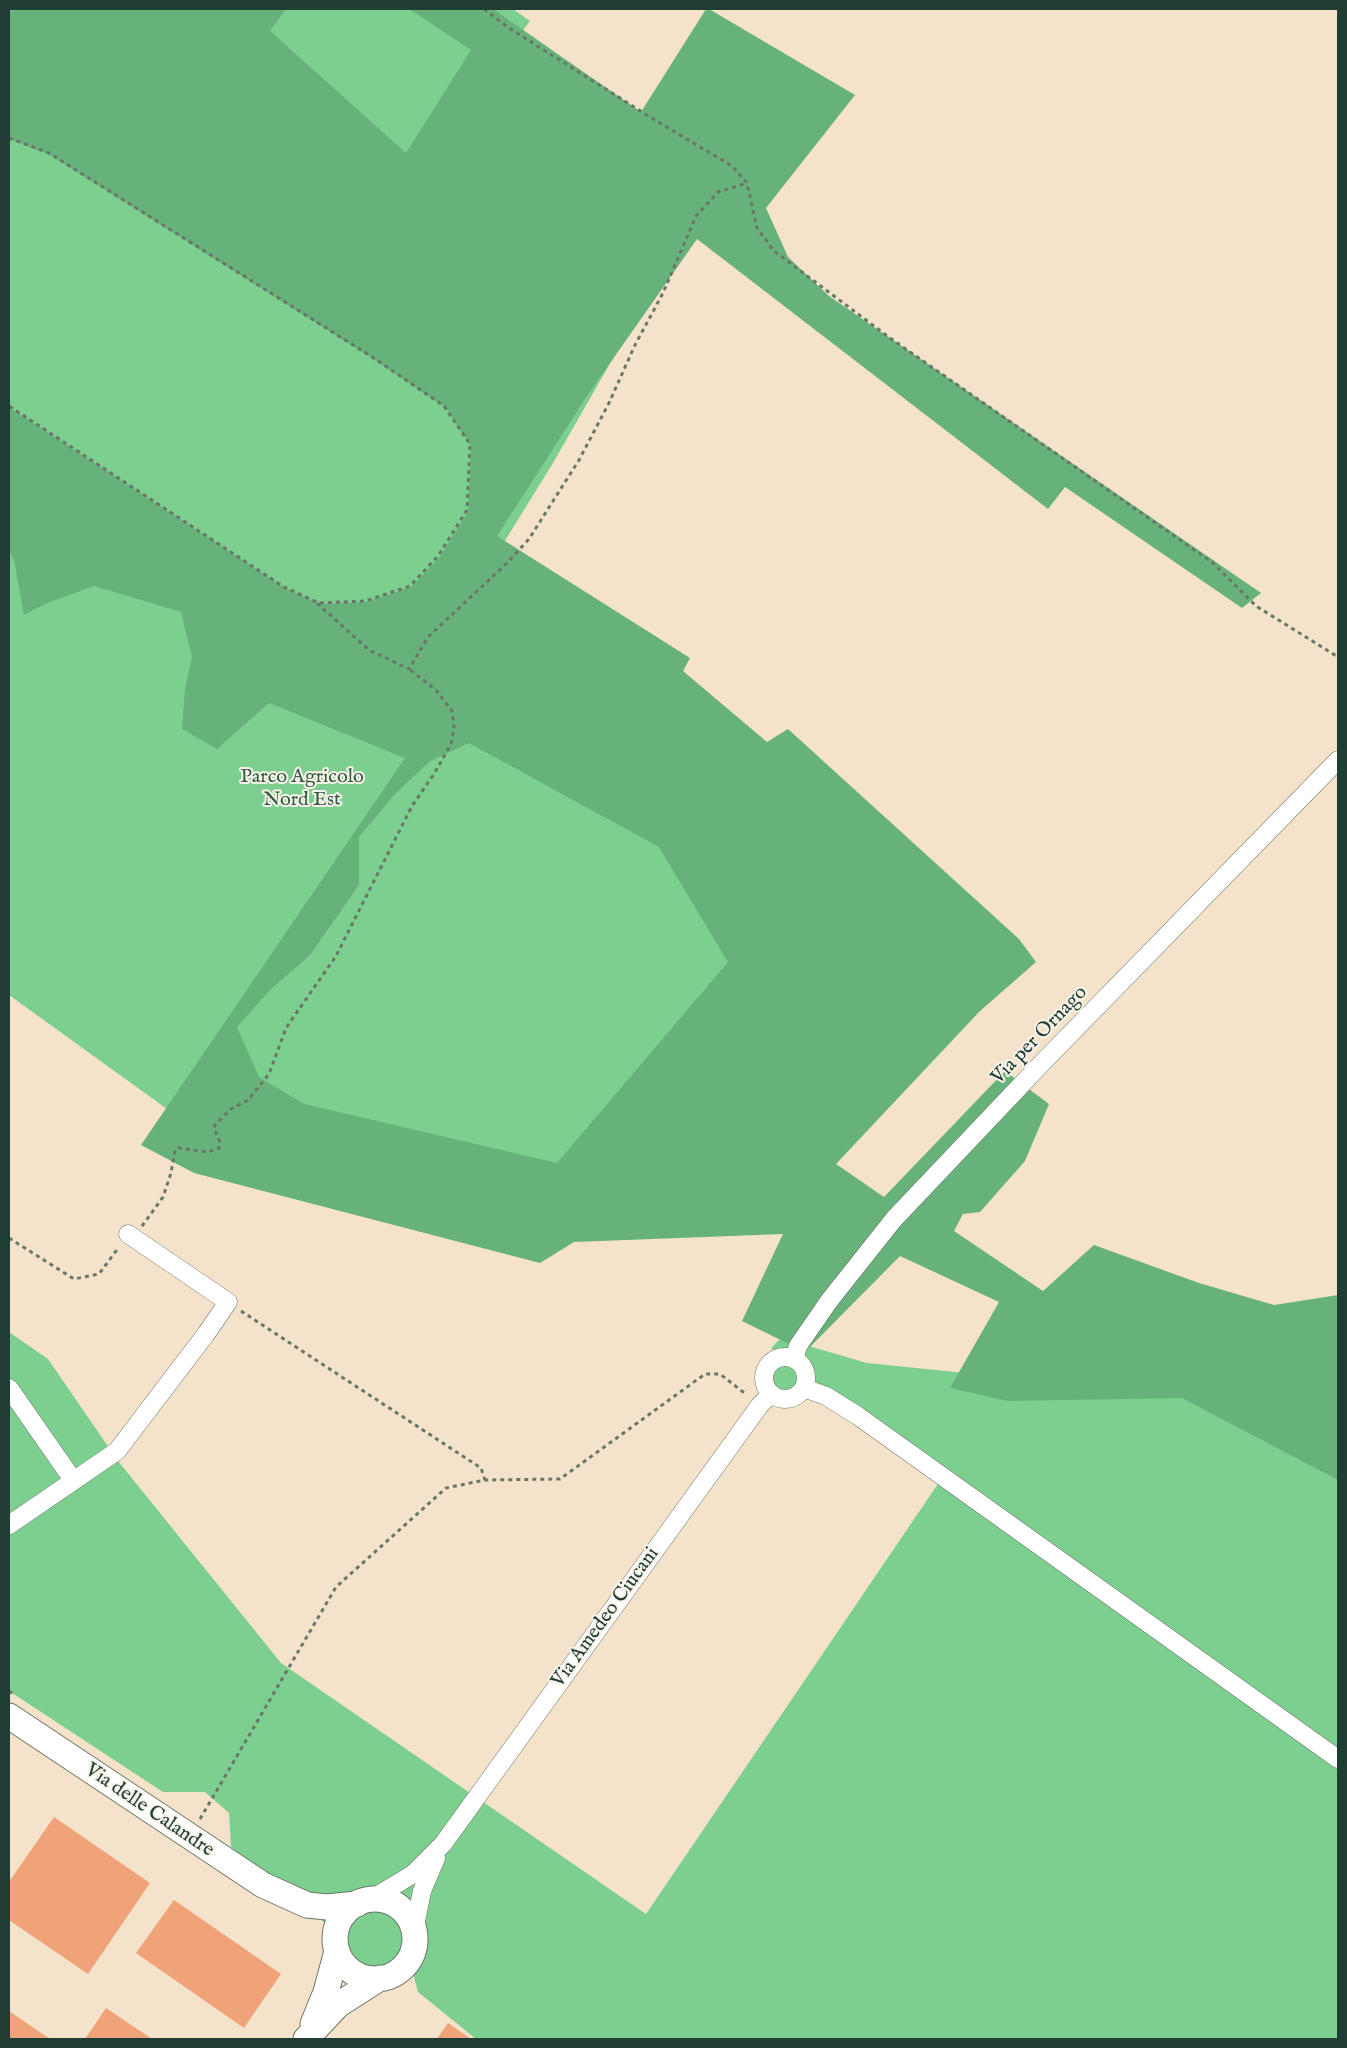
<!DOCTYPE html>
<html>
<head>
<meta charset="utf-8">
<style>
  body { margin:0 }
  #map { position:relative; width:1347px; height:2048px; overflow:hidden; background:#f4e3ca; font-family:"IM FELL English",serif }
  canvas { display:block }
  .frame { position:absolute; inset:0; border:10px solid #1f3d34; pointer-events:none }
</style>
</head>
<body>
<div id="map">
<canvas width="1347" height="2048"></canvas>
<div class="frame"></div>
</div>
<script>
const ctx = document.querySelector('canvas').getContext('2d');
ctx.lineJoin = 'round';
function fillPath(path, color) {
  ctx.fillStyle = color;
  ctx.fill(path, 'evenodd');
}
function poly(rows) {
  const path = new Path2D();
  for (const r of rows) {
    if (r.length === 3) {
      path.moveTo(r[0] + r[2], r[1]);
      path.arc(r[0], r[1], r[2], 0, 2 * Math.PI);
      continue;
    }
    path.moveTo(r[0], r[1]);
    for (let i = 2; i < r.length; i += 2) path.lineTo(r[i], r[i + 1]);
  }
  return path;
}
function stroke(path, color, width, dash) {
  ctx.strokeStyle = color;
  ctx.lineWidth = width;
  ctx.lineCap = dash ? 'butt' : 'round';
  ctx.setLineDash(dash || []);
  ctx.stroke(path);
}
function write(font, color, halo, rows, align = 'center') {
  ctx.font = font + ' "IM FELL English",serif';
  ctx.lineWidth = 4;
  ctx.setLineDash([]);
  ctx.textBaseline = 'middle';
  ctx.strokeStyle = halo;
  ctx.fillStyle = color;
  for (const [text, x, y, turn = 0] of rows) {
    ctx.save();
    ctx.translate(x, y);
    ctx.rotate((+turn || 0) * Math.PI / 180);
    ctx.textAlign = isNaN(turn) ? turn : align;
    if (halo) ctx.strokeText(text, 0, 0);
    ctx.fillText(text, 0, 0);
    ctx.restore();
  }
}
const green = poly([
  [9,9,513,9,530,21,415,173,620,346,553,463,490,565,755,964,557,1180,185,1122,9,995],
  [1338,1321,1338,2039,476,2039,418,1992,410,1962,401,1952,393,1961,384,1966,373,1968,360,1964,350,1954,346,1940,231,1847,229,1813,205,1792,163,1792,9,1691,9,1332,48,1359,118,1461,281,1663,646,1914,942,1478,771,1348,783,1336,788,1340,867,1363,1015,1378],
  [785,1378,12]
]);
const forest = poly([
  [12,9,286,9,270,31,406,153,471,50,409,9,493,9,641,112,706,9,709,9,855,95,766,208,788,257,829,296,1261,593,1242,608,1065,487,1048,509,697,239,587,396,497,536,690,658,683,671,767,742,788,729,1019,939,1036,962,979,1012,836,1164,884,1197,1005,1071,1049,1104,1025,1161,980,1212,963,1214,954,1231,1043,1291,1094,1245,1199,1283,1274,1305,1338,1295,1338,1480,1182,1398,1008,1401,950,1388,999,1302,900,1256,805,1352,742,1321,783,1234,574,1242,540,1263,194,1173,141,1145,405,758,269,703,217,749,182,729,185,689,192,657,181,612,94,586,47,603,24,615,14,560,9,551,9,407,285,588,320,604,366,602,411,587,439,558,468,512,471,446,445,407,370,357,50,155,9,139,9,14],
  [469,743,659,847,728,962,557,1163,304,1104,259,1077,237,1027,270,990,310,955,359,885,359,837,393,796,430,761]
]);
const building = poly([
  [54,1817,150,1883,88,1974,9,1920,9,1882],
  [174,1900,281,1974,244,2028,136,1953],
  [106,2008,152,2039,85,2039],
  [9,2011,50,2039,9,2039],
  [448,2023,471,2039,437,2039]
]);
const path = poly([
  [484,9,509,28,650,117,732,166,747,183,757,228,774,251,890,338,1213,563,1256,606,1338,657],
  [9,138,49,153,369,355,444,406,470,444,467,510,438,556,410,586,365,601,319,603,284,587,9,406],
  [317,603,369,650,409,669,428,637,506,564,529,539,579,460,609,403,635,345,663,293,696,216,718,192,747,183],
  [142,1226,163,1197,171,1173,175,1150,178,1148,208,1152,219,1148,220,1142,214,1129,215,1125,231,1109,248,1100,269,1074,286,1028,336,956,412,806,434,774,451,744,454,727,452,711,436,690,409,669],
  [9,1238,74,1279,99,1274,119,1247],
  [241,1311,481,1468,485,1480],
  [9,1691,15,1695],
  [200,1819,336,1587,446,1488,485,1480,560,1479,705,1374,720,1374,747,1395]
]);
const minor = poly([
  [785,1378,21],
  [794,1359,798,1346,829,1301,894,1219,1042,1063,1338,760],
  [9,1388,73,1480],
  [804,1388,826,1396,858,1416,1338,1759],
  [9,1525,117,1451,206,1334,228,1302,128,1234],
  [370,1900,413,1874,443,1844,760,1405,771,1394],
  [414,1931,422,1891,436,1858]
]);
const secondary = poly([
  [9,1716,263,1885,307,1905,327,1907,357,1904],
  [375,1939,40],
  [313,2024,326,1992,337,1951],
  [306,2039,338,2005,380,1978]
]);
const parkNames = [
  ["Parco Agricolo",302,778],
  ["Nord Est",302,801]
];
const streetNames = [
  ["Via per Ornago",1040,1036,-46],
  ["Via Amedeo Ciucani",606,1618,-54],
  ["Via delle Calandre",149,1811,34]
];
fillPath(green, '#7dcf90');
fillPath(forest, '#66b27a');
fillPath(building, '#f0a279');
stroke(minor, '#6a7768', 19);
stroke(secondary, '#6a7768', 27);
stroke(path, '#6a7768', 3, [4, 4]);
stroke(minor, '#fff', 18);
stroke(secondary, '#fff', 25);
write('20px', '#325a46', '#f7f3e8', parkNames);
write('20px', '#1f3d34', '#f7f3e8', streetNames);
</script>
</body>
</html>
